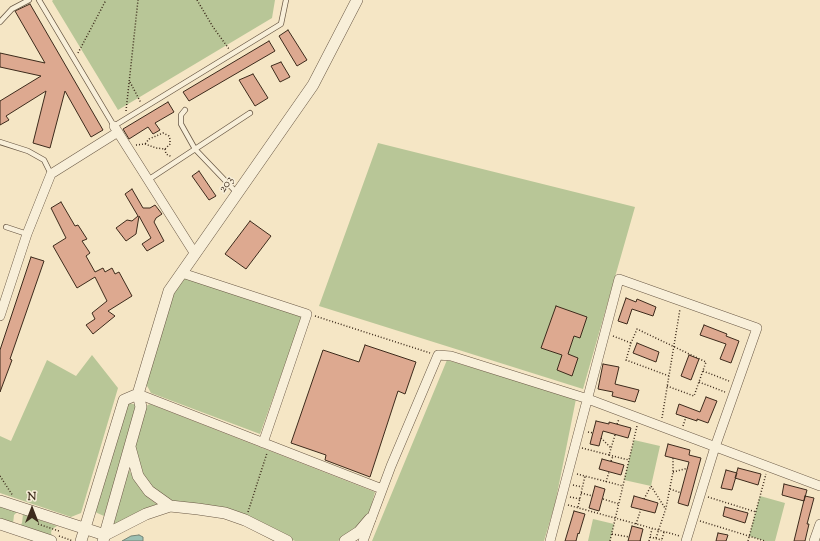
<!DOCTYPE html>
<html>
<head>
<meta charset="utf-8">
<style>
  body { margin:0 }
  #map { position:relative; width:820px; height:541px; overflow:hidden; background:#f5e6c5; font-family:"Sorts Mill Goudy",serif }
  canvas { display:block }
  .north { position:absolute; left:12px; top:489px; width:40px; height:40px; -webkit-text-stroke:3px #f8efd9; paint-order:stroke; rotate:0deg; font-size:11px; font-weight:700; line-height:16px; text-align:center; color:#3c2a1b }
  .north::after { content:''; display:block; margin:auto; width:14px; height:18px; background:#3c2a1b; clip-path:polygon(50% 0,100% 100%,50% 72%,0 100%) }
</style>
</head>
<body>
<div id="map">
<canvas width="820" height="541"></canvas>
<div class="north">N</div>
</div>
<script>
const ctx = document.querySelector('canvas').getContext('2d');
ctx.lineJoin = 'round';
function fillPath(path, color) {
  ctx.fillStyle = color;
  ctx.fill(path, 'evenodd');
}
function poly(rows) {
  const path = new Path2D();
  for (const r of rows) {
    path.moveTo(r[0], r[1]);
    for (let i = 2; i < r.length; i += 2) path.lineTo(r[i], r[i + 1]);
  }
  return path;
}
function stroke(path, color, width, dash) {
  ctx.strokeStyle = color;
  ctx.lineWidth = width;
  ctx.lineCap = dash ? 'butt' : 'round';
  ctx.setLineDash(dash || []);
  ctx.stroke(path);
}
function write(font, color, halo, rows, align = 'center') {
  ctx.font = font + ' "Sorts Mill Goudy",serif';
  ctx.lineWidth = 3;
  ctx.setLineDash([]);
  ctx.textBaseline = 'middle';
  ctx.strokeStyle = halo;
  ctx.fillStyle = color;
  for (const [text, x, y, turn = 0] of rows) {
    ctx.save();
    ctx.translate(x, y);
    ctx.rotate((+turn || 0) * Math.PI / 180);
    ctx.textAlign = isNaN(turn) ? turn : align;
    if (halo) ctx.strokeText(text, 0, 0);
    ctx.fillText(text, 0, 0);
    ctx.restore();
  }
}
const green = poly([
  [53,0,275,0,272,18,118,110,52,1],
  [378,143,635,207,583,389,319,306],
  [185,278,302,317,260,434,151,393,146,384,172,296],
  [92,355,118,388,81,513,71,517,0,493,0,436,11,441,47,360,76,376],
  [447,360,576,399,555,504,544,541,372,541],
  [128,403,138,405,104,516,95,512],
  [150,404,375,492,369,514,346,538,338,541,295,541,284,536,170,502,149,486,136,462,135,445,143,416,146,406],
  [634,440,660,446,651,486,624,480],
  [128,468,139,487,150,499,158,505,116,525,112,522],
  [760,496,785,503,775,541,765,541,749,536],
  [0,506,17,512,14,515,13,524,0,519],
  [23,514,57,526,52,529,51,533,53,538,20,526,22,523],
  [593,519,614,524,610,541,588,541]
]);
const water = poly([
  [139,535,143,537,143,541,122,541,131,536,139,535]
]);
const building = poly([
  [30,4,103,130,91,137,65,91,50,148,33,143,46,91,6,116,9,120,0,125,0,101,41,76,0,67,0,53,45,63,15,11,30,4],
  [288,30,307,60,297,66,279,36,288,30],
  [269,41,275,51,189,101,183,92,269,41],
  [281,62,290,77,280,82,271,66,281,62],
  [253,74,268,98,255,106,239,80,253,74],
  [168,102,174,112,155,123,160,130,153,134,148,127,129,139,123,129,168,102],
  [199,171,216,196,209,200,192,176,199,171],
  [132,189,143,208,150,208,155,205,162,214,156,218,154,222,164,241,147,251,142,244,151,238,139,216,136,234,126,241,116,228,127,220,132,221,138,216,125,194,132,189],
  [61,202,75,226,78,225,87,239,82,241,90,253,86,256,95,272,103,268,105,272,112,268,115,274,119,272,132,296,108,311,115,316,93,334,86,325,95,319,92,313,107,301,95,277,77,288,53,246,66,238,51,208,61,202],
  [250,221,271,236,246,269,225,254,250,221],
  [31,257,44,261,10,359,12,360,0,392,0,350,31,257],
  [626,298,636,302,637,299,656,307,653,316,632,309,627,324,618,321,626,298],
  [556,306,587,317,580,338,574,336,568,354,578,358,572,376,557,370,562,355,541,348,556,306],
  [704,325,727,334,726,336,739,341,731,363,720,359,726,344,700,335,704,325],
  [637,343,659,352,656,362,633,353,637,343],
  [365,345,416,362,405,394,398,391,370,477,325,460,326,455,291,443,323,350,359,362,365,345],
  [689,355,699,359,691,380,681,376,689,355],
  [603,364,619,367,615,384,639,390,635,402,612,396,613,392,598,389,603,364],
  [706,397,717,401,708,423,697,419,697,421,676,414,679,404,700,412,706,397],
  [596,421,609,424,609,422,631,428,628,438,603,431,599,446,590,444,596,421],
  [668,444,690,450,689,455,701,458,688,506,678,503,689,462,665,456,668,444],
  [602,459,624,465,621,475,599,469,602,459],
  [738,468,761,474,758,485,735,478,738,468],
  [726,470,737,473,732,490,721,488,726,470],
  [784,484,807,490,804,501,782,495,784,484],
  [595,486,605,489,599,511,589,508,595,486],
  [634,496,658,503,655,513,631,507,634,496],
  [805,496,814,498,807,524,809,524,805,541,794,541,805,496],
  [725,507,748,513,745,523,723,516,725,507],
  [574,511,585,514,579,534,578,533,576,541,565,541,574,511],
  [632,526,643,529,640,541,628,541,632,526],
  [718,533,728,535,726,541,716,541,718,533]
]);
const path = poly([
  [197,0,213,27,229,49],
  [78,53,106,0],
  [130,82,141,103],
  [126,111,138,0],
  [136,145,145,144,156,148,165,149,170,144,170,139,169,136,163,133,149,139,145,144],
  [165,149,166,154,172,157],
  [315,316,430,353],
  [613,336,631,343],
  [703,371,729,381],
  [699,382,725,392],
  [667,386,694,396,706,362,637,329,631,343,626,360,669,376],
  [662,418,680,309],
  [617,424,619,419],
  [683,426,686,417],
  [588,432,593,433],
  [615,435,609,455,629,460],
  [601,438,611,448],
  [582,448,609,455],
  [611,461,613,456],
  [673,472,688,468],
  [577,474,623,486],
  [0,476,13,496],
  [606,482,609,472],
  [573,485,582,487],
  [670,489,681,493],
  [581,493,593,496],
  [570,497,580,499],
  [708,497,756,512],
  [603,499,619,504],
  [644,499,651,486,665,508],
  [568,505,680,536],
  [578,507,585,476],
  [248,512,267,453],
  [700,521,765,541],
  [38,524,59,531],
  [636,524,641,509],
  [612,534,629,537],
  [59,536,73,541],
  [650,537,662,540],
  [656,538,666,508,673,472,673,458],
  [662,539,664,532],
  [610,541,637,426],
  [640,541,641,541],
  [649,541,652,529],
  [748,541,766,474]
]);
const service = poly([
  [39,0,114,126,281,24,286,0],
  [0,22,12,9,29,0],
  [185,110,181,115,181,124,195,149,237,193],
  [0,142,28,151,44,160,51,174],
  [148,180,250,113],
  [6,227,27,234]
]);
const minor = poly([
  [114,126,195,254],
  [182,273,307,314,263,443],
  [0,316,27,234,51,174,118,132],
  [138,394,382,489],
  [363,541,391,466,438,355,451,356,588,399,820,486],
  [550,541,619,279,757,328,715,447,686,541],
  [814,541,820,524]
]);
const tertiary = poly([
  [138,394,169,291,313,85,357,0],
  [130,447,138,476,149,491,170,506],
  [0,501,105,535,146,514,170,506,198,509,225,513,245,520,287,541],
  [0,524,51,541],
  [81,541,124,400,138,394,141,407,103,541],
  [345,541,359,532,370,519]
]);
const streetNames = [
  ["203",227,185,-55]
];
fillPath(green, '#b8c697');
fillPath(water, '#9cc0b4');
stroke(water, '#768477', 1);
fillPath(building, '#dda990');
stroke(building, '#3c2a1b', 1);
stroke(service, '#6a5946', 6);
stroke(minor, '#6a5946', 10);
stroke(tertiary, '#6a5946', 12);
stroke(path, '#3c2a1b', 1.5, [1, 2]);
stroke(service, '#f8efd9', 4.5);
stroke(minor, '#f8efd9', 9);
stroke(tertiary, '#f8efd9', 11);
write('12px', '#3c2a1b', '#f8efd9', streetNames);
</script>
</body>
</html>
